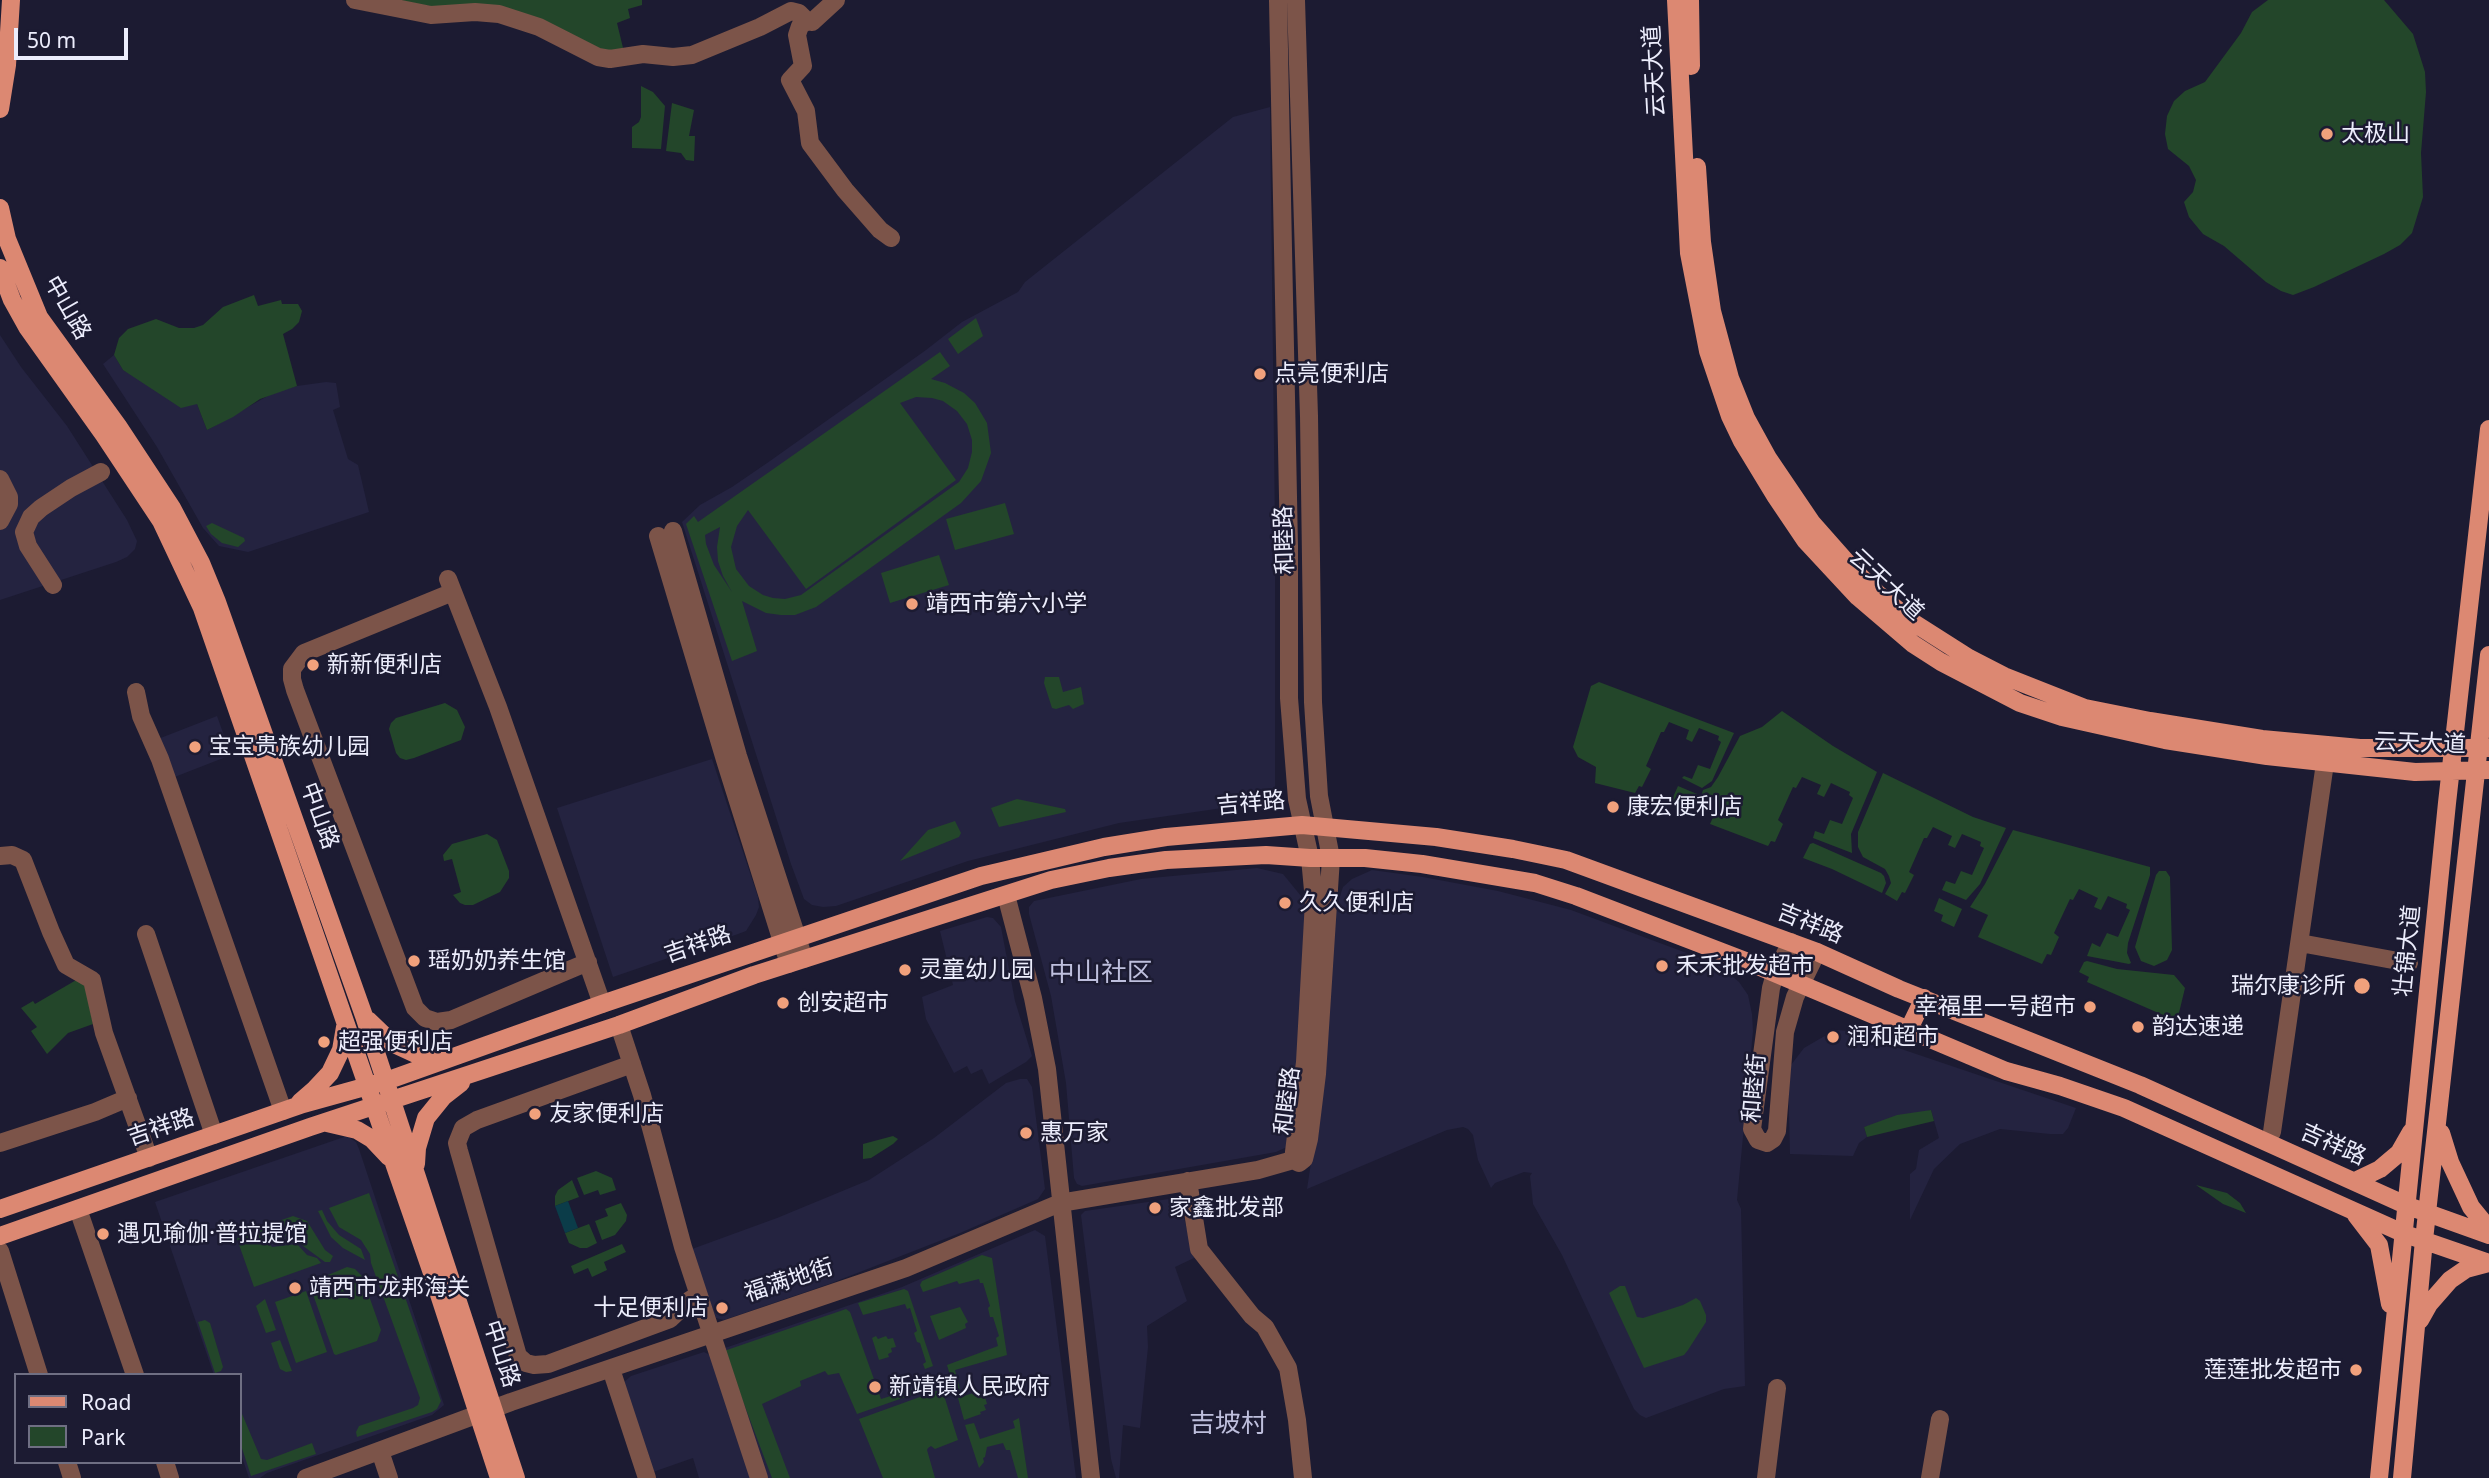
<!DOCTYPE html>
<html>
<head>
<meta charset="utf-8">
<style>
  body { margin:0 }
  #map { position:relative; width:2489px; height:1478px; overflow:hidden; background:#1c1b32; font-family:"Noto Sans",sans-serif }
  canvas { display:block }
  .legend { position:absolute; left:14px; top:1373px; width:228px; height:91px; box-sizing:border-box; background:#1c1b32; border:2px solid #6f6f83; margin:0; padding:9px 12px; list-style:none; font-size:21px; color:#ecedfc }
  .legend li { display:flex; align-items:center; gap:14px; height:35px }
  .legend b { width:35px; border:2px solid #6f6f83 }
  .scale { position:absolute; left:14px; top:28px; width:114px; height:32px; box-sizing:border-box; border:4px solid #ecedfc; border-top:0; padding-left:9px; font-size:21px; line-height:24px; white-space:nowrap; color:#ecedfc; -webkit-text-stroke:5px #1c1b32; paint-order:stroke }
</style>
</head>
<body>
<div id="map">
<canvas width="2489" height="1478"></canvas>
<ul class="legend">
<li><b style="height:9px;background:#dc8872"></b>Road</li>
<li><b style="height:19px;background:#23462a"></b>Park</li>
</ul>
<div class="scale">50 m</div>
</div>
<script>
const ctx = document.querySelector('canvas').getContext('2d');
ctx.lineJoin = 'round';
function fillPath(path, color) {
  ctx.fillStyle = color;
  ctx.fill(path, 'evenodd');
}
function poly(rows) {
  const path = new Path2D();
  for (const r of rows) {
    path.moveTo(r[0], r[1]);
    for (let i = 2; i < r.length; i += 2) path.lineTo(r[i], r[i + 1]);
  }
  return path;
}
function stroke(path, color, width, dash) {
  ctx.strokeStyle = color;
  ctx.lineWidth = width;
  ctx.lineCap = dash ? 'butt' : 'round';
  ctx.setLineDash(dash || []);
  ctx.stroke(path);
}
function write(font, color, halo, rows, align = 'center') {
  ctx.font = font + ' "Noto Sans","Noto Sans SC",sans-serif';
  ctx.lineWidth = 5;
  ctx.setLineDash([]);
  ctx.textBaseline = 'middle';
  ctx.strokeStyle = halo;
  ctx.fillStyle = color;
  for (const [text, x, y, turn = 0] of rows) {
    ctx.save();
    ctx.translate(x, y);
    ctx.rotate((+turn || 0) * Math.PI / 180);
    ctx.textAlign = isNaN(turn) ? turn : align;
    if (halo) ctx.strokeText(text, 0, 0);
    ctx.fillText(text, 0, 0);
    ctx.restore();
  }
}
const built = poly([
  [1270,107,1275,530,1275,791,1268,799,1257,803,1119,823,968,861,836,906,823,907,812,905,804,899,791,864,682,522,700,505,732,487,770,461,926,350,962,322,1018,292,1025,282,1233,117],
  [0,335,21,367,67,426,127,520,137,541,135,549,127,557,116,562,0,600],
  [114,355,123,370,197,404,207,430,273,393,297,386,326,382,336,383,340,407,333,410,348,459,358,465,369,512,248,552,219,546,203,528,157,447,103,364],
  [217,716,231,755,172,778,158,739],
  [712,759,758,897,759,907,756,915,746,931,738,934,613,977,557,808],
  [1257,868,1283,874,1301,896,1305,906,1301,1045,1289,1146,1276,1152,1082,1186,1077,1184,1074,1178,1066,1083,1051,996,1029,914,1029,907,1034,901,1141,879],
  [1372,870,1423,877,1498,891,1571,910,1719,965,1739,982,1748,995,1752,1014,1753,1031,1737,1200,1741,1209,1745,1386,1724,1389,1646,1418,1640,1415,1634,1409,1622,1384,1562,1255,1533,1204,1530,1176,1532,1173,1524,1172,1495,1183,1491,1188,1478,1160,1473,1135,1468,1129,1463,1127,1447,1130,1307,1189,1323,1083,1336,908,1343,887,1352,879],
  [987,917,993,918,1001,927,1015,1001,1032,1056,1026,1062,989,1084,982,1069,971,1074,967,1066,954,1073,926,1019,922,997,953,985,940,931],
  [1835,1030,1848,1031,2076,1108,2068,1128,2063,1134,2050,1134,2000,1129,1960,1144,1934,1169,1910,1220,1910,1174,1916,1169,1919,1150,1939,1138,1931,1110,1864,1127,1867,1137,1859,1143,1853,1156,1790,1154,1788,1076,1791,1065,1804,1048],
  [1020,1079,1027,1079,1032,1087,1045,1189,1038,1199,960,1233,829,1284,724,1320,716,1318,691,1252,692,1249,777,1218,869,1180,934,1138,1006,1083],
  [347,1136,356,1142,359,1149,444,1405,432,1415,267,1473,260,1478,249,1478,240,1451,240,1375,214,1375,155,1202],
  [1176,1198,1180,1201,1194,1258,1175,1267,1187,1301,1147,1326,1148,1347,1140,1428,1123,1425,1119,1478,1116,1478,1111,1459,1081,1215,1085,1211],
  [1035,1230,1045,1236,1076,1478,768,1478,722,1354,725,1348,902,1287],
  [704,1352,710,1355,753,1478,699,1478,693,1458,650,1473,623,1383,631,1376]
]);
const green = poly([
  [373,0,642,0,642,5,628,9,630,18,617,23,624,52,617,55,440,7],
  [2268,0,2384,0,2413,34,2425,72,2426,92,2421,153,2423,197,2412,233,2400,245,2384,254,2314,287,2293,295,2281,291,2266,282,2224,246,2203,234,2189,217,2184,202,2193,192,2196,180,2189,166,2168,149,2165,134,2167,116,2174,101,2185,91,2205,82,2241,33,2252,12],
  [641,86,653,92,665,106,661,149,632,148,632,127,639,122,641,117],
  [672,103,694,110,689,136,695,136,694,161,686,160,681,153,666,151],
  [254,295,258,306,281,300,282,304,298,304,302,311,299,322,292,329,283,334,297,386,260,399,233,417,207,430,197,404,181,408,123,370,114,355,119,338,128,329,156,319,179,328,194,328,203,325,223,307],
  [976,318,983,336,958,354,948,339],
  [940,352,950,366,931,379,945,383,964,393,975,403,987,423,991,453,981,481,961,503,816,607,795,615,781,615,766,613,742,601,757,651,732,661,686,524,694,516,698,522],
  [916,397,932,398,943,401,957,411,967,424,972,440,972,452,968,468,959,482,801,595,785,599,773,598,763,595,749,586,736,569,731,547,737,526,748,510,806,589,956,480,900,403],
  [720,527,717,547,718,561,723,576,732,592,714,565,706,544,705,535],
  [1005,503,1014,534,955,550,946,519],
  [212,523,244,538,245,541,238,547,222,543,211,534,206,526],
  [939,555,949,585,890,603,881,573],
  [1045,677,1059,677,1063,692,1081,687,1084,704,1073,709,1069,705,1056,709,1052,708,1044,683],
  [1599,682,1734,733,1712,781,1702,788,1682,778,1684,776,1692,779,1698,765,1710,769,1721,742,1718,740,1719,736,1699,728,1692,742,1686,739,1689,730,1669,722,1664,732,1661,732,1646,766,1651,769,1642,787,1639,786,1635,793,1595,783,1596,767,1578,757,1573,747,1591,686],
  [445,703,457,710,465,727,461,740,414,758,406,760,400,758,396,753,389,729,391,723,396,718],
  [1782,711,1833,746,1877,772,1851,834,1852,853,1813,838,1815,831,1824,834,1830,820,1842,824,1853,798,1849,795,1850,792,1831,783,1824,797,1817,794,1821,785,1802,777,1796,788,1793,787,1778,820,1783,824,1775,842,1771,841,1768,846,1710,824,1719,804,1701,796,1703,790,1711,787,1718,777,1740,736,1762,727],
  [1883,773,1973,817,2006,828,1980,884,1966,900,1942,890,1946,881,1955,884,1961,871,1972,875,1984,848,1980,846,1981,842,1962,834,1955,848,1948,845,1952,836,1933,827,1927,838,1924,838,1909,872,1914,875,1905,893,1902,892,1897,901,1885,894,1891,883,1889,876,1885,869,1863,857,1858,847,1858,832],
  [1678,786,1697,794,1688,815,1670,804],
  [1017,799,1065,809,1066,812,999,827,991,808],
  [955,821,961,833,959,837,900,861,928,830],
  [2013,830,2150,867,2150,875,2128,943,2127,953,2131,963,2129,964,2087,956,2092,943,2100,947,2107,933,2118,937,2130,910,2126,908,2127,904,2108,896,2101,910,2094,907,2098,898,2079,889,2073,900,2070,899,2054,933,2059,937,2051,955,2047,954,2042,964,1978,937,1988,915,1970,907,1985,884],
  [487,834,497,840,509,871,509,878,500,892,473,905,465,905,460,903,453,895,461,892,452,859,444,861,443,855,452,844],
  [1813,843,1881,873,1884,876,1886,883,1882,893,1832,869,1803,858,1810,844],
  [2159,871,2166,871,2170,877,2172,950,2167,960,2154,966,2141,961,2135,947,2156,875],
  [1939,898,1962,909,1954,927,1941,921,1943,915,1934,911],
  [2087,961,2117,969,2174,975,2185,988,2177,1021,2087,982,2089,977,2079,972,2084,962],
  [78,979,84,980,93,1024,68,1033,47,1054,31,1031,37,1027,21,1008,33,1001,35,1004],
  [1931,1110,1934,1121,1867,1137,1864,1127,1897,1115],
  [893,1136,898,1139,893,1144,871,1158,863,1159,863,1144],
  [596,1171,612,1178,616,1190,600,1195,598,1190,584,1195,577,1178],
  [572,1180,579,1197,555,1206,555,1196,558,1190],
  [2196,1185,2227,1193,2240,1203,2246,1213,2223,1204],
  [369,1193,441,1401,437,1409,432,1412,357,1437,356,1432,359,1426,413,1408,418,1405,420,1398,371,1263,370,1254,361,1240,339,1227,329,1208],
  [621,1203,627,1215,626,1221,615,1235,602,1240,595,1221,608,1216,605,1209],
  [322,1210,327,1221,339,1235,361,1249,365,1260,343,1248,331,1237,318,1211],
  [293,1216,307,1221,325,1250,333,1256,330,1262,325,1262,299,1243,285,1243,286,1237,283,1232,277,1229,270,1232,264,1226],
  [589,1224,597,1243,587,1248,580,1248,569,1243,565,1233],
  [260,1227,269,1234,268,1242,272,1247,297,1244,307,1255,317,1258,321,1263,254,1287,237,1239,241,1233],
  [622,1244,626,1252,604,1262,607,1270,592,1277,588,1268,574,1274,571,1266],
  [982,1255,992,1258,1007,1355,955,1370,960,1389,955,1392,947,1365,998,1346,996,1338,999,1336,993,1317,990,1317,988,1308,990,1306,983,1283,980,1283,979,1279,959,1284,957,1281,923,1292,920,1285,922,1281],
  [347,1267,355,1269,362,1276,381,1330,377,1341,336,1355,334,1354,309,1283],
  [1620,1286,1625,1286,1637,1317,1643,1318,1683,1305,1696,1298,1700,1301,1706,1315,1706,1322,1688,1350,1684,1355,1644,1368,1609,1293],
  [904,1289,908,1291,933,1366,925,1369,923,1364,926,1362,920,1343,917,1342,914,1333,917,1331,910,1308,907,1309,905,1304,863,1315,858,1303],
  [306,1291,327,1352,296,1363,275,1302],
  [265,1299,276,1330,266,1333,256,1306],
  [960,1307,968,1322,965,1324,966,1328,939,1340,930,1316],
  [846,1309,850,1312,881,1399,936,1382,940,1385,857,1414,839,1373,828,1375,825,1371,800,1381,801,1386,762,1404,790,1478,772,1478,724,1351],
  [205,1320,210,1323,223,1367,221,1371,215,1373,198,1322],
  [876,1336,878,1339,886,1336,888,1339,893,1338,896,1347,891,1348,892,1352,888,1354,889,1357,879,1360,872,1338],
  [280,1340,292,1371,286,1372,280,1369,271,1343],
  [942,1389,958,1440,935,1449,931,1446,928,1448,927,1450,935,1478,883,1478,859,1419],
  [973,1393,974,1395,979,1394,981,1398,985,1397,987,1404,984,1405,986,1410,980,1412,981,1414,964,1420,958,1398],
  [240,1409,261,1459,267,1460,312,1443,316,1454,251,1476,240,1442],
  [1019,1418,1028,1478,1018,1478,1010,1450,1006,1450,1003,1443,987,1447,985,1457,983,1458,984,1462,979,1468,965,1425,974,1423,980,1439,1015,1428,1013,1421]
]);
const water = poly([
  [568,1201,578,1228,565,1233,555,1206]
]);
const minor = poly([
  [355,0,431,15,475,12,499,14,539,27,598,57,610,59,643,54,673,57,692,55,760,27,791,11,799,13,807,21,812,22,836,0],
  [1278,0,1289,546,1289,698,1297,799,1310,858,1314,901,1305,1062,1293,1160,1299,1163,1304,1159,1309,1139,1317,1074,1331,858,1319,796,1313,702,1309,416,1296,0],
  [807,21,800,26,797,35,803,66,790,80,806,111,810,143,845,190,880,230,891,238],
  [0,479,9,497,9,504,0,521],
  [673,531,738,756,804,959],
  [658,536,725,760,789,964],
  [448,579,498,707,602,1004],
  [53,585,28,546,24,532,31,517,41,508,71,488,101,472],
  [453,592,304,653,292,669,292,679,295,690,415,1008,425,1018,437,1022,451,1020,588,962],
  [136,692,141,716,160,759,283,1111],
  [0,856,12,855,23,860,51,932,66,965,92,980,104,1033,149,1158],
  [1006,895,1033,998,1047,1069,1091,1478],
  [146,934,214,1135],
  [1791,942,1775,974,1771,988,1752,1129,1758,1140,1767,1143,1773,1139,1777,1131,1785,1032,1795,997,1817,952],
  [2300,943,2409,963],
  [619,1025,642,1095,683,1247,759,1478],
  [632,1064,477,1120,463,1128,457,1143,459,1151,518,1356,526,1363,534,1365,548,1364,670,1319,690,1300,698,1295],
  [2272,1132,2324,770],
  [0,1143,95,1112,128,1098],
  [1188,1181,1199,1249,1252,1316,1265,1327,1288,1368,1297,1420,1303,1478],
  [78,1209,135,1375],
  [0,1251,39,1375],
  [611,1369,647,1478],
  [380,1451,389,1478],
  [67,1462,72,1478],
  [165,1462,170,1478],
  [306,1478,511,1402,906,1268,1060,1203,1258,1170,1293,1160],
  [1766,1478,1777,1388],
  [1930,1478,1940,1419]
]);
const major = poly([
  [1676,0,1689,253,1708,351,1730,416,1742,441,1776,497,1805,540,1858,597,1913,644,1941,662,2020,703,2062,717,2165,740,2267,756,2415,772,2489,770],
  [1690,0,1691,66],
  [0,109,7,65,11,0],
  [1697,167,1702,242,1712,311,1730,378,1746,418,1768,458,1812,523,1850,566,1878,594,1914,623,1969,658,2004,676,2085,708,2150,721,2262,739,2360,748,2489,748],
  [0,208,7,239,39,317,118,426,172,508,201,563,217,602,364,1016,516,1478],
  [0,268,12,300,27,327,104,435,161,521,202,608,432,1273,499,1478],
  [368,1020,392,1043,418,1055,443,1060],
  [1908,1031,1924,998],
  [300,1102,315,1089,330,1073,341,1050,345,1027],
  [327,1123,357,1130,372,1139,389,1157],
  [2441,1133,2450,1162,2471,1207,2489,1229],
  [416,1164,417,1148,426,1118,443,1097,461,1083],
  [2355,1181,2380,1169,2399,1153,2411,1132],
  [0,1209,303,1104,386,1081,602,1004,981,876,1104,847,1166,837,1302,825,1436,837,1513,849,1566,860,1817,952,1899,989,2140,1085,2408,1206,2489,1235],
  [2356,1215,2379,1245,2390,1304],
  [0,1236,310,1127,619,1025,754,975,1051,880,1109,868,1166,860,1266,855,1310,858,1365,858,1422,864,1535,883,1576,896,1753,964,2006,1071,2060,1086,2124,1108,2405,1234,2489,1263],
  [2420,1320,2429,1304,2450,1280,2466,1269,2489,1263],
  [2379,1478,2447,803,2489,429],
  [2402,1478,2424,1240,2489,655]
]);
const markers = [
  [2327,134,7,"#f1a17c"],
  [1260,374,7,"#f1a17c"],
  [912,604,7,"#f1a17c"],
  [313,665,7,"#f1a17c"],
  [195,747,7,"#f1a17c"],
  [1613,807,7,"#f1a17c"],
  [1285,903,7,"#f1a17c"],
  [414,961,7,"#f1a17c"],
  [1662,966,7,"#f1a17c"],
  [905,970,7,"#f1a17c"],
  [2362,986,9,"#f1a17c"],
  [783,1003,7,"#f1a17c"],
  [2090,1007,7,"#f1a17c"],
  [2138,1027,7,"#f1a17c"],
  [1833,1037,7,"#f1a17c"],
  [324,1042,7,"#f1a17c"],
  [535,1114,7,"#f1a17c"],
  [1026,1133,7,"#f1a17c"],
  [1155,1208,7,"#f1a17c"],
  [103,1234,7,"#f1a17c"],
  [295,1288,7,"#f1a17c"],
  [722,1308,7,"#f1a17c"],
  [2356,1370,7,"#f1a17c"],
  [875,1387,7,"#f1a17c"]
];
const streetNames = [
  ["云天大道",1655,71,-93],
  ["中山路",67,308,60],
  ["和睦路",1285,540,-92],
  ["云天大道",1886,585,43],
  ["云天大道",2420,744,2],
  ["吉祥路",1251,804,-5],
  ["中山路",319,816,70],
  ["吉祥路",1810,924,22],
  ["吉祥路",698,945,-19],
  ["壮锦大道",2408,951,-84],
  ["和睦街",1755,1088,-85],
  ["和睦路",1288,1101,-83],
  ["吉祥路",161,1128,-19],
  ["吉祥路",2333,1145,24],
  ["福满地街",789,1281,-18],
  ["中山路",501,1354,72]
];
const poiNames = [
  ["太极山",2341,134],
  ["点亮便利店",1274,374],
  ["靖西市第六小学",926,604],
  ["新新便利店",327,665],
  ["宝宝贵族幼儿园",209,747],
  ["康宏便利店",1627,807],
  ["久久便利店",1299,903],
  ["瑶奶奶养生馆",428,961],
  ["禾禾批发超市",1676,966],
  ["灵童幼儿园",919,970],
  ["瑞尔康诊所",2346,986,"right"],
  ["创安超市",797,1003],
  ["幸福里一号超市",2076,1007,"right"],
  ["韵达速递",2152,1027],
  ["润和超市",1847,1037],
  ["超强便利店",338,1042],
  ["友家便利店",549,1114],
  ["惠万家",1040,1133],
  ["家鑫批发部",1169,1208],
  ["遇见瑜伽·普拉提馆",117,1234],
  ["靖西市龙邦海关",309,1288],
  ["十足便利店",708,1308,"right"],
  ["莲莲批发超市",2342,1370,"right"],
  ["新靖镇人民政府",889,1387]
];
const quarterNames = [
  ["中山社区",1101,974],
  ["吉坡村",1228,1425]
];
fillPath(built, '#242340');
fillPath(green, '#23462a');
fillPath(water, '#0b3c49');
stroke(minor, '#7c5449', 18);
stroke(major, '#dc8872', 18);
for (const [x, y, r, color] of markers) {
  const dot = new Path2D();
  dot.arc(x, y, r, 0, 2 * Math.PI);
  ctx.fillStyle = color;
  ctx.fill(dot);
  stroke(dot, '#1c1b32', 2.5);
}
write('23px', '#ecedfc', '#1c1b32', streetNames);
write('23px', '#ecedfc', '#1c1b32', poiNames, 'left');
write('26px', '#bebfdd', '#1c1b32', quarterNames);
</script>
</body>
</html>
